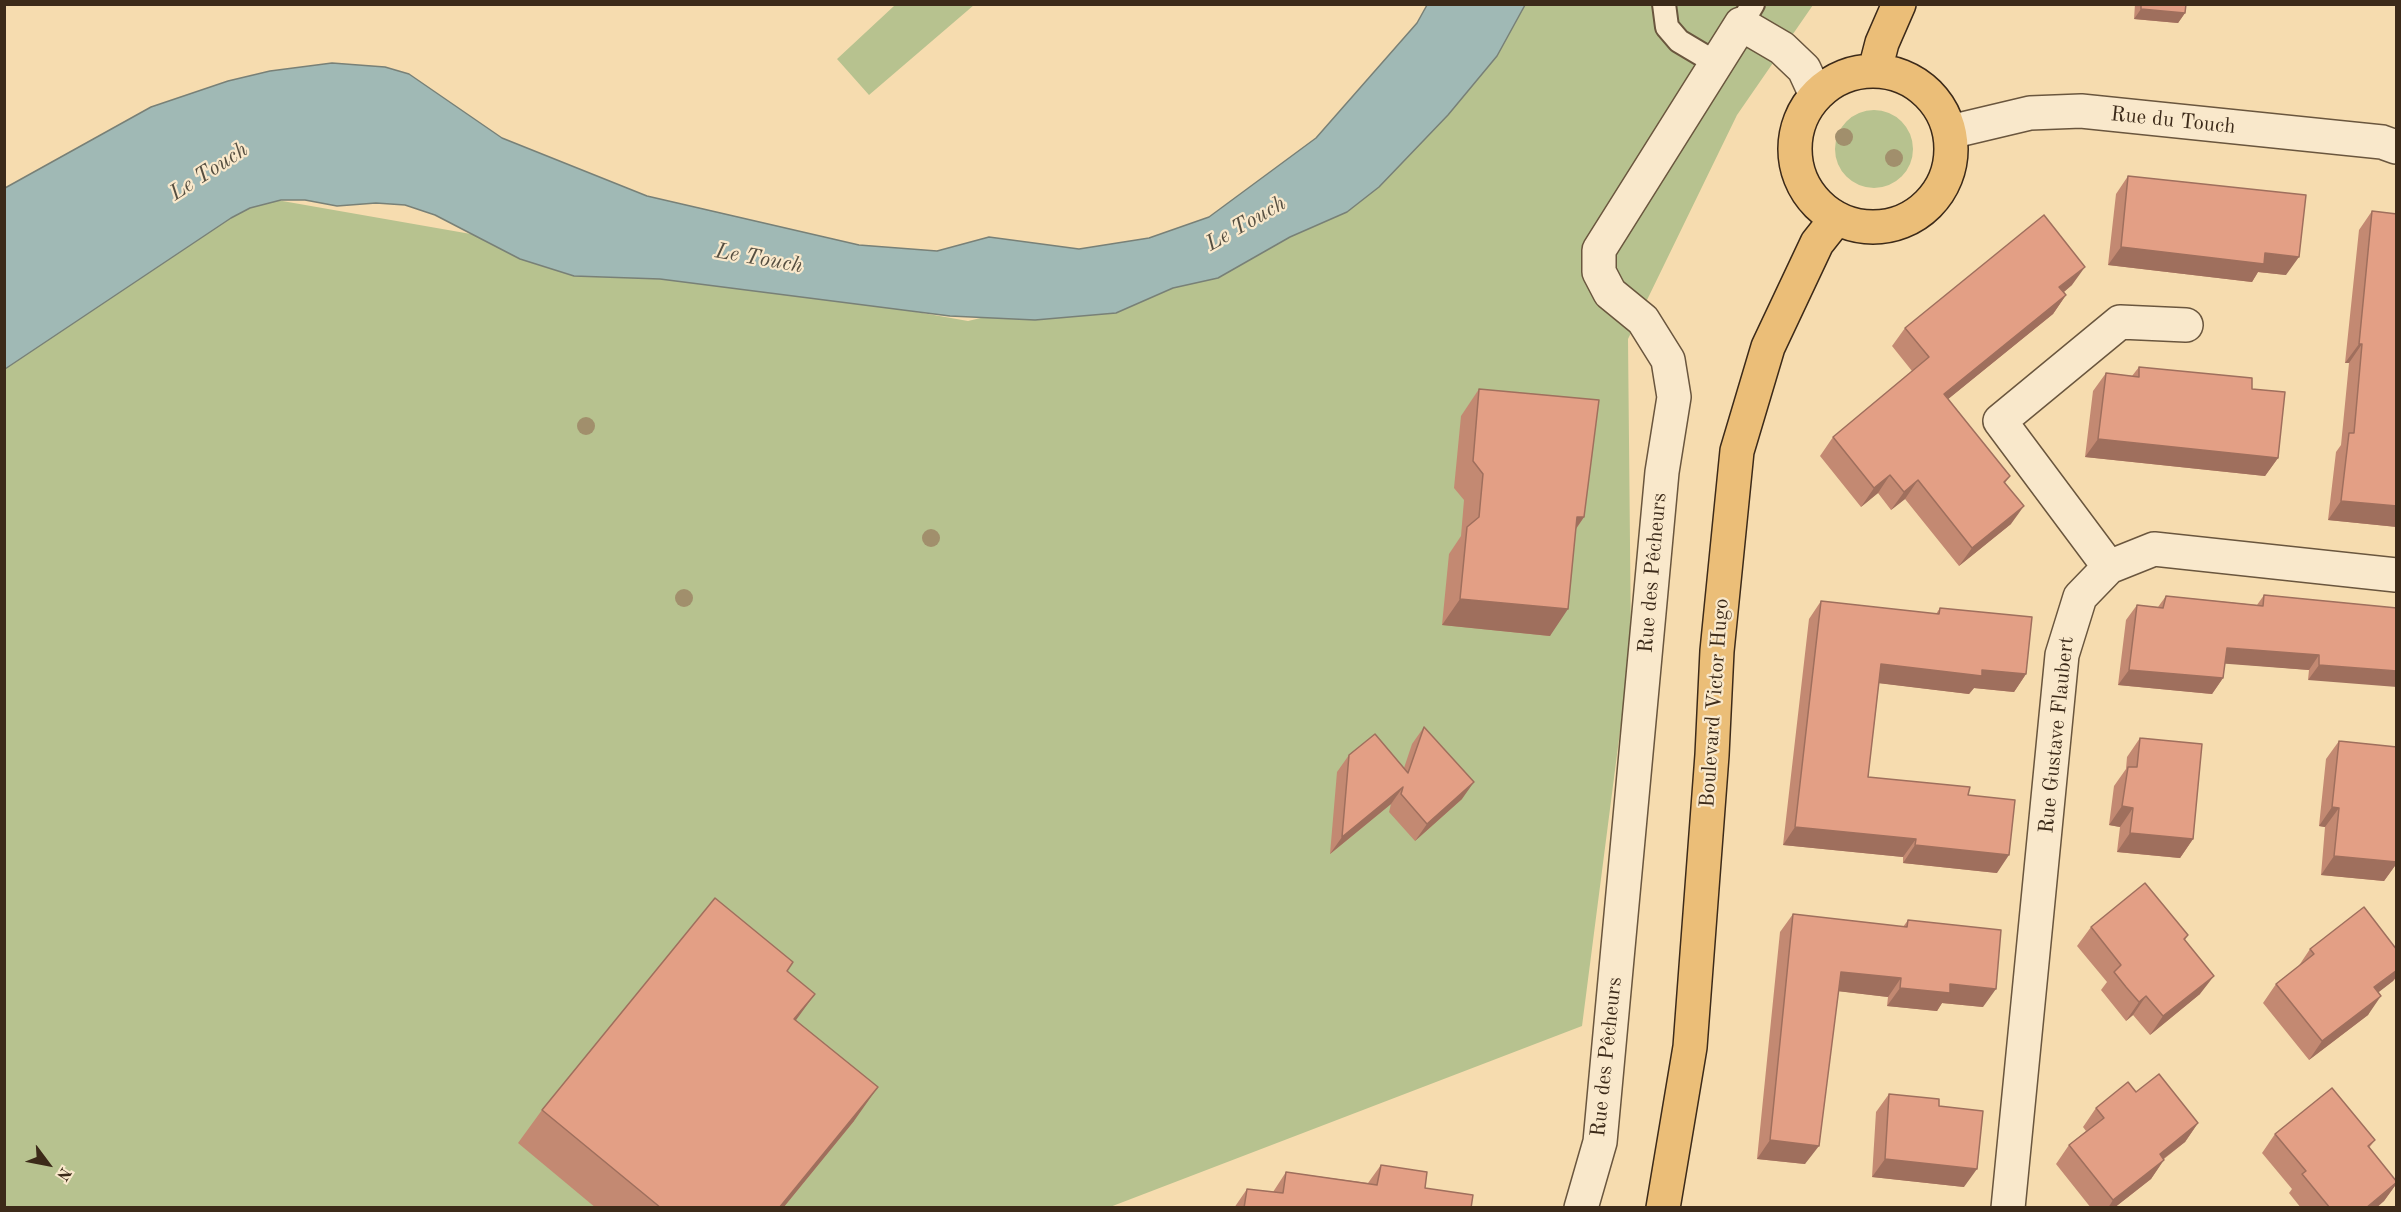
<!DOCTYPE html>
<html>
<head>
<meta charset="utf-8">
<style>
  body { margin:0 }
  #map { position:relative; width:2401px; height:1212px; overflow:hidden; background:#f6dcaf; font-family:"Old Standard TT",serif }
  canvas { display:block }
  .frame { position:absolute; inset:0; border:6px solid #3c2a19; pointer-events:none }
  .north { position:absolute; left:18px; top:1134px; width:60px; height:60px; -webkit-text-stroke:4px #f9e8cb; paint-order:stroke; rotate:122deg; font-size:16px; font-weight:700; line-height:24px; text-align:center; color:#3c2a19 }
  .north::after { content:''; display:block; margin:auto; width:21px; height:27px; background:#3c2a19; clip-path:polygon(50% 0,100% 100%,50% 72%,0 100%) }
</style>
</head>
<body>
<div id="map">
<canvas width="2401" height="1212"></canvas>
<div class="frame"></div>
<div class="north">N</div>
</div>
<script>
const ctx = document.querySelector('canvas').getContext('2d');
ctx.lineJoin = 'round';
function fillPath(path, color) {
  ctx.fillStyle = color;
  ctx.fill(path, 'evenodd');
}
function poly(rows) {
  const path = new Path2D();
  for (const r of rows) {
    if (r.length === 3) {
      path.moveTo(r[0] + r[2], r[1]);
      path.arc(r[0], r[1], r[2], 0, 2 * Math.PI);
      continue;
    }
    path.moveTo(r[0], r[1]);
    for (let i = 2; i < r.length; i += 2) path.lineTo(r[i], r[i + 1]);
  }
  return path;
}
function stroke(path, color, width, dash) {
  ctx.strokeStyle = color;
  ctx.lineWidth = width;
  ctx.lineCap = dash ? 'butt' : 'round';
  ctx.setLineDash(dash || []);
  ctx.stroke(path);
}
function write(font, color, halo, rows, align = 'center') {
  ctx.font = font + ' "Old Standard TT",serif';
  ctx.lineWidth = 4.5;
  ctx.setLineDash([]);
  ctx.textBaseline = 'middle';
  ctx.strokeStyle = halo;
  ctx.fillStyle = color;
  for (const [text, x, y, turn = 0] of rows) {
    ctx.save();
    ctx.translate(x, y);
    ctx.rotate((+turn || 0) * Math.PI / 180);
    ctx.textAlign = isNaN(turn) ? turn : align;
    if (halo) ctx.strokeText(text, 0, 0);
    ctx.fillText(text, 0, 0);
    ctx.restore();
  }
}
const green = poly([
  [822,5,974,5,869,95,837,59,894,6],
  [1486,5,1813,5,1737,115,1628,339,1631,646,1582,1026,1110,1207,5,1207,5,357,248,195,968,321,1154,277],
  [1874,149,39]
]);
const water = poly([
  [1427,5,1525,5,1497,56,1448,115,1379,187,1347,212,1290,237,1218,278,1173,288,1116,313,1035,320,950,316,660,279,574,276,520,259,435,215,405,205,376,203,337,206,305,200,281,200,250,208,231,218,5,369,5,188,151,107,228,81,270,71,332,63,385,67,409,74,502,138,647,196,859,245,937,251,989,237,1079,249,1149,238,1209,217,1316,138,1417,23,1427,5]
]);
const lane = poly([
  [1664,4,1667,27,1679,41,1716,63],
  [1741,24,1753,4]
]);
const street = poly([
  [1950,132,2030,113,2081,111,2382,142,2396,147],
  [2109,567,2000,421,2120,322,2186,325],
  [1581,1208,1600,1142,1662,472,1674,397,1668,360,1643,320,1610,293,1599,272,1599,250,1741,24,1782,48,1804,69,1816,95],
  [2008,1208,2062,655,2080,597,2109,567,2154,549,2396,575]
]);
const primary = poly([
  [1875,70,1882,43,1899,4],
  [1873,149,78],
  [1663,1208,1690,1047,1712,755,1717,651,1737,451,1768,347,1817,243,1836,219]
]);
const trees = [
  [1844,137],
  [1894,158],
  [586,426],
  [931,538],
  [684,598]
];
const wall = poly([
  [2135,4,2186,4,2185,13,2178,23,2134,19],
  [2128,176,2286,275,2258,272,2252,282,2108,265,2116,194],
  [2372,211,2397,214,2397,527,2328,520,2336,452,2341,445,2349,363,2345,363,2359,230],
  [2072,285,2064,292,2066,295,2053,314,1948,399,2010,476,2005,483,2011,524,1959,566,1905,499,1891,510,1878,493,1861,507,1820,456,1833,437,1912,371,1892,346,1905,328],
  [2139,367,2252,389,2278,458,2265,476,2085,457,2093,391,2106,373,2132,376],
  [1479,389,1584,517,1576,529,1550,636,1442,625,1449,554,1461,536,1464,500,1454,488,1461,416],
  [2264,595,2397,608,2308,680,2309,670,2225,663,2223,678,2212,694,2118,685,2126,620,2137,605,2158,607,2166,596,2257,605],
  [1821,601,1936,614,1940,608,2026,674,2014,692,1974,688,1969,694,1879,683,1868,777,1968,795,1997,873,1903,863,1903,857,1783,845,1809,619],
  [1424,727,1462,799,1415,841,1389,812,1391,804,1330,854,1337,772,1349,755,1404,768,1412,744],
  [2140,738,2193,839,2180,858,2117,852,2120,827,2109,825,2114,786,2126,769,2127,757],
  [2339,741,2397,747,2397,863,2384,881,2321,875,2325,827,2319,826,2326,759],
  [1793,914,1903,927,1908,920,1983,1007,1942,1003,1937,1011,1887,1006,1888,997,1838,991,1805,1164,1757,1159,1780,932],
  [2091,927,2188,935,2185,940,2200,994,2150,1035,2133,1015,2126,1021,2101,990,2107,982,2077,946],
  [2310,949,2397,950,2397,976,2393,981,2378,992,2368,1015,2309,1060,2263,1003,2276,984,2298,967],
  [787,971,796,1021,854,1121,783,1208,596,1208,518,1143,542,1110],
  [2136,1092,2198,1123,2185,1142,2164,1159,2151,1179,2114,1208,2091,1208,2056,1164,2069,1145,2086,1131,2083,1127,2096,1108],
  [1889,1094,1939,1106,1964,1187,1872,1177,1876,1112],
  [2275,1134,2375,1140,2369,1148,2397,1183,2384,1201,2376,1208,2301,1208,2289,1193,2292,1189,2262,1153],
  [1381,1165,1425,1188,1471,1208,1234,1208,1247,1189,1273,1192,1286,1172,1368,1183]
]);
const shadedWall = poly([
  [2141,9,2185,13,2178,23,2134,19],
  [2121,247,2265,253,2299,257,2286,275,2258,272,2252,282,2108,265],
  [2085,267,2072,285,2047,306,2059,287],
  [2066,295,2053,314,1931,413,1944,394],
  [2359,344,2362,344,2349,363,2345,363],
  [2098,439,2278,458,2265,476,2085,457],
  [1890,475,1878,493,1861,507,1874,488],
  [1918,480,1905,499,1891,510,1904,492],
  [2341,501,2397,506,2397,527,2328,520],
  [2024,506,2011,524,1959,566,1972,548],
  [1577,517,1584,517,1566,543],
  [1460,599,1568,609,1550,636,1442,625],
  [2227,648,2319,655,2309,670,2216,663],
  [1881,664,1982,670,2026,674,2014,692,1974,688,1969,694,1869,682],
  [2319,665,2397,671,2397,687,2308,680],
  [2129,670,2223,678,2212,694,2118,685],
  [1474,782,1462,799,1415,841,1427,824],
  [1403,787,1391,804,1330,854,1342,837],
  [2122,806,2133,808,2120,827,2109,825],
  [2332,807,2339,808,2325,827,2319,826],
  [1795,827,1916,839,1903,857,1783,845],
  [2130,833,2193,839,2180,858,2117,852],
  [1915,845,2009,855,1997,873,1903,863],
  [2334,856,2397,862,2397,863,2384,881,2321,875],
  [2397,970,2397,976,2393,981,2361,1006,2374,987],
  [1841,972,1901,978,1888,997,1828,990],
  [2214,976,2200,994,2150,1035,2163,1016],
  [1950,984,1996,989,1983,1007,1942,1003,1937,1011,1887,1006,1900,988],
  [815,994,791,1027,794,1019],
  [2146,996,2133,1015,2126,1021,2139,1002],
  [2381,996,2368,1015,2309,1060,2322,1041],
  [878,1087,854,1121,783,1208,779,1208],
  [2198,1123,2185,1142,2146,1172,2160,1154],
  [1770,1140,1819,1146,1805,1164,1757,1159],
  [1885,1159,1977,1169,1964,1187,1872,1177],
  [2164,1160,2151,1179,2114,1208,2108,1208,2113,1200],
  [2397,1183,2384,1201,2376,1208,2366,1208]
]);
const building = poly([
  [2141,4,2186,4,2185,13,2141,9,2141,4],
  [2128,176,2306,195,2299,257,2265,253,2264,264,2121,247,2128,176],
  [2372,211,2397,214,2397,506,2341,501,2349,433,2354,433,2362,344,2359,344,2372,211],
  [2044,215,2085,267,2059,287,2066,295,1944,394,2010,476,2004,482,2024,506,1972,548,1918,480,1904,492,1890,475,1874,488,1833,437,1929,357,1905,328,2044,215],
  [2139,367,2252,378,2252,389,2285,392,2278,458,2098,439,2106,373,2139,377,2139,367],
  [1479,389,1599,400,1584,517,1577,517,1568,609,1460,599,1467,527,1479,517,1483,474,1473,461,1479,389],
  [2264,595,2397,608,2397,671,2319,665,2319,655,2227,648,2223,678,2129,670,2137,605,2163,608,2166,596,2263,606,2264,595],
  [1821,601,1939,614,1940,608,2032,617,2026,674,1982,670,1982,676,1881,664,1868,777,1970,787,1968,795,2015,800,2009,855,1915,845,1916,839,1795,827,1821,601],
  [1424,727,1474,782,1427,824,1401,794,1403,787,1342,837,1349,755,1375,734,1408,773,1424,727],
  [2140,738,2202,744,2193,839,2130,833,2133,808,2122,806,2128,767,2137,767,2140,738],
  [2339,741,2397,747,2397,862,2334,856,2339,808,2332,807,2339,741],
  [2145,883,2188,935,2184,939,2214,976,2163,1016,2146,996,2139,1002,2126,987,2114,972,2121,965,2091,927,2145,883],
  [715,898,793,962,787,971,815,994,794,1019,878,1087,779,1208,661,1208,542,1110,715,898],
  [2364,907,2397,950,2397,970,2374,987,2381,996,2322,1041,2276,984,2314,954,2310,949,2364,907],
  [1793,914,1907,927,1908,920,2001,930,1996,989,1950,984,1950,993,1900,988,1901,978,1841,972,1819,1146,1770,1140,1793,914],
  [2159,1074,2198,1123,2160,1154,2164,1160,2113,1200,2069,1145,2104,1118,2096,1108,2128,1082,2136,1092,2159,1074],
  [2332,1088,2375,1140,2368,1146,2397,1182,2366,1208,2330,1208,2302,1174,2306,1171,2275,1134,2332,1088],
  [1889,1094,1939,1099,1939,1106,1983,1111,1977,1169,1885,1159,1889,1094],
  [1381,1165,1427,1172,1425,1188,1473,1195,1471,1208,1244,1208,1247,1189,1283,1193,1286,1172,1377,1185,1381,1165]
]);
const streetNames = [
  ["Rue du Touch",2173,121,6],
  ["Rue des Pêcheurs",1653,573,-85],
  ["Boulevard Victor Hugo",1715,703,-86],
  ["Rue Gustave Flaubert",2057,735,-84],
  ["Rue des Pêcheurs",1607,1057,-84]
];
const waterNames = [
  ["Le Touch",209,172,-33],
  ["Le Touch",1246,224,-30],
  ["Le Touch",759,259,10]
];
fillPath(green, '#b7c28f');
fillPath(water, '#a0b9b5');
stroke(water, '#788077', 1.5);
stroke(lane, '#6a563e', 26);
stroke(street, '#6a563e', 36);
stroke(primary, '#3c2a19', 36);
stroke(lane, '#f9e8cb', 22);
stroke(street, '#f9e8cb', 33);
stroke(primary, '#ebbe78', 33);
ctx.fillStyle = '#a18f6c';
for (const [x, y] of trees) {
  ctx.beginPath();
  ctx.arc(x, y, 9, 0, 2 * Math.PI);
  ctx.fill();
}
fillPath(wall, '#c38972');
fillPath(shadedWall, '#9f6f5d');
fillPath(building, '#e39f85');
stroke(building, '#9f6f5d', 1.5);
write('21px', '#3c2a19', '#f9e8cb', streetNames);
write('italic 22px', '#554e40', '#f9e8cb', waterNames);
</script>
</body>
</html>
